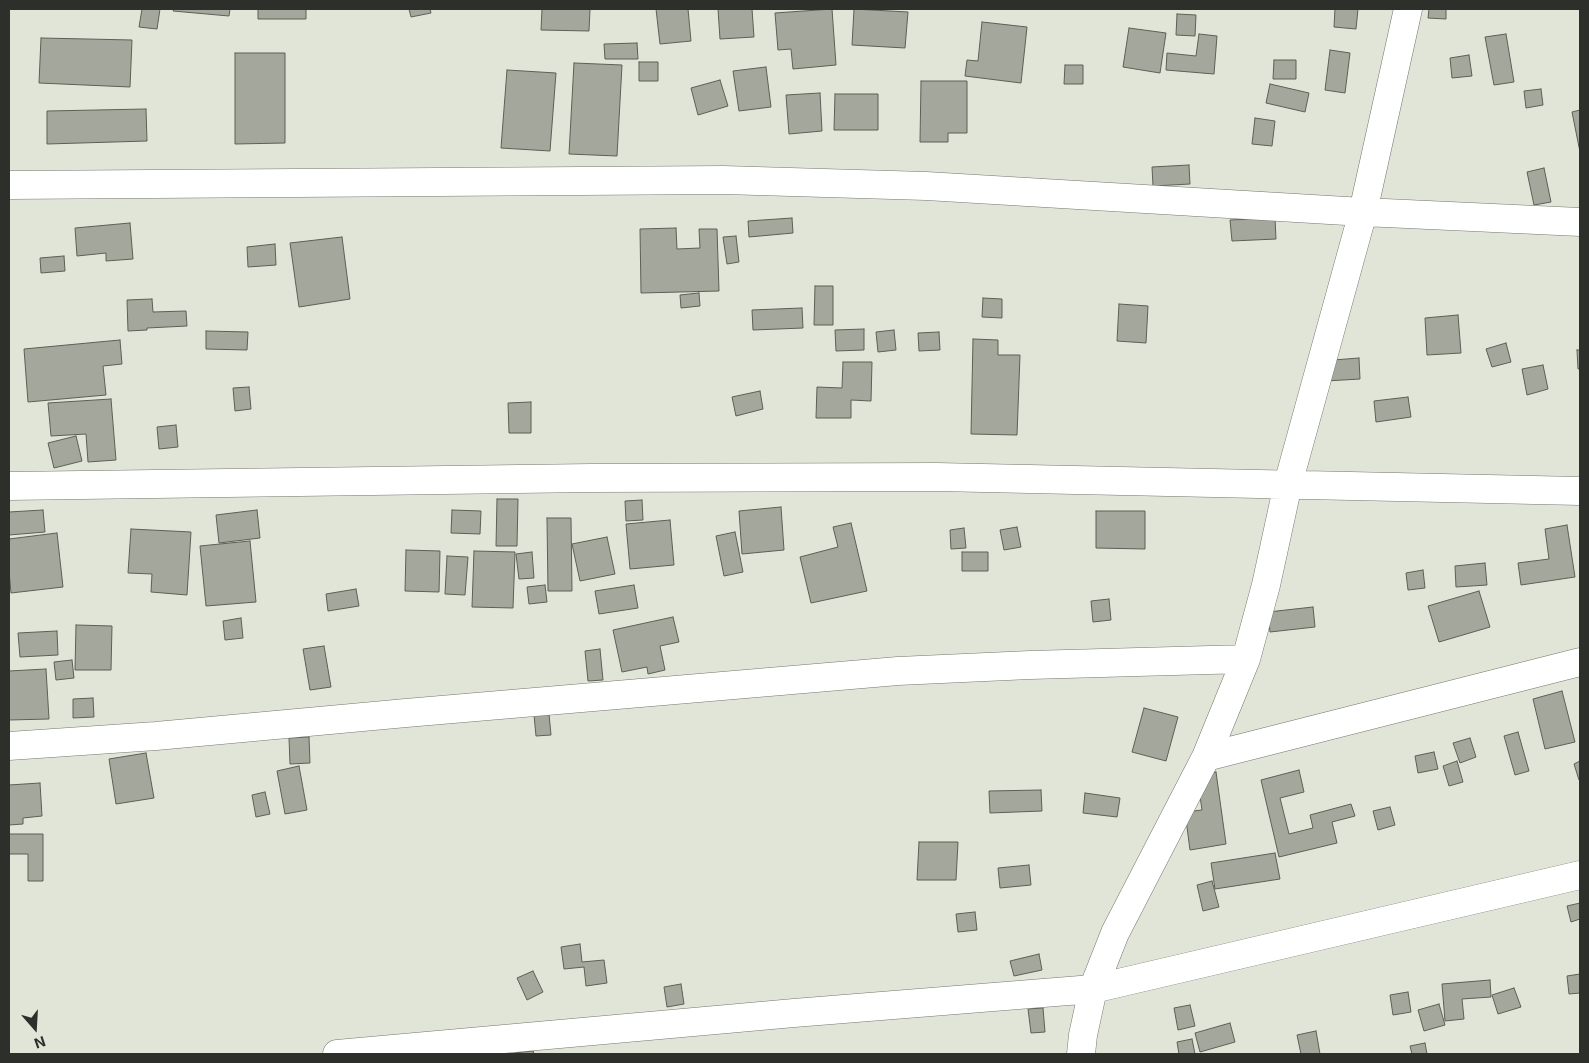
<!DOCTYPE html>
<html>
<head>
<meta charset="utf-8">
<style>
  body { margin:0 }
  #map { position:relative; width:1589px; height:1063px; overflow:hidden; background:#e1e5d8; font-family:Inter,sans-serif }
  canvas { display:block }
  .frame { position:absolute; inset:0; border:10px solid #2d2f2a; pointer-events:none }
  .north { position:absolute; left:10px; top:1003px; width:50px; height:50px; -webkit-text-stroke:4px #e1e5d8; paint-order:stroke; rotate:161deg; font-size:14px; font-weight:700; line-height:20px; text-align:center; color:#2d2f2a }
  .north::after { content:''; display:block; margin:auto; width:18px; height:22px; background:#2d2f2a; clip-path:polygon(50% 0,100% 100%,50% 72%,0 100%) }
</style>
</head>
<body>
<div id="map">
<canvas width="1589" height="1063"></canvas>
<div class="frame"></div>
<div class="north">N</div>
</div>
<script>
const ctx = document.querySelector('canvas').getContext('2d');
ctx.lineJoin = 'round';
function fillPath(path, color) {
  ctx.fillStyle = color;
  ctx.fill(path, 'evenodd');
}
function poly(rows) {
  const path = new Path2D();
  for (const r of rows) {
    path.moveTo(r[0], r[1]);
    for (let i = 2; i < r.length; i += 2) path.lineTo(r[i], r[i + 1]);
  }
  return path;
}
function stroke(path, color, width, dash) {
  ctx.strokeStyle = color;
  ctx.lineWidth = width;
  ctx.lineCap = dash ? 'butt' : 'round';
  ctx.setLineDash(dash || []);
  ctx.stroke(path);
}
const building = poly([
  [142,9,160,9,157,29,139,27,142,9],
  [174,9,230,9,229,16,173,11,174,9],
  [258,9,306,9,306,19,258,19,258,9],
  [409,9,430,9,431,13,411,17,409,9],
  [542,9,590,9,589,31,541,30,542,9],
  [656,9,688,9,691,41,660,44,656,9],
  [718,9,752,9,754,37,720,39,718,9],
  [832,9,836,65,793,69,791,49,778,50,775,13,832,9],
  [854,9,908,12,905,48,852,45,854,9],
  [1335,9,1358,9,1356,29,1334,27,1335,9],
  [1429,9,1446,9,1446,19,1428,18,1429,9],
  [1177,14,1196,15,1195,36,1176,35,1177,14],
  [982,22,1027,27,1021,83,965,76,967,60,978,61,982,22],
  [1129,28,1166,33,1160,73,1123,67,1129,28],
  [1199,34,1217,36,1214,74,1166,70,1167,53,1196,56,1199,34],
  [1506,34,1514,82,1494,85,1485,37,1506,34],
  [41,38,132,40,130,87,39,83,41,38],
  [637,43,638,59,605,59,604,44,637,43],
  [1330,50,1350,53,1345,93,1325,90,1330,50],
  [235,53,285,53,285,143,235,144,235,53],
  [1469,55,1472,76,1452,78,1450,58,1469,55],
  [1274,60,1296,60,1296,79,1273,79,1274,60],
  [639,62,658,62,658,81,639,81,639,62],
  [574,63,622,65,617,156,569,154,574,63],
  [1065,65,1083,65,1083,84,1064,84,1065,65],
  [766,67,771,107,739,111,733,71,766,67],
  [507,70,556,73,550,151,501,148,507,70],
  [720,80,728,106,698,115,691,88,720,80],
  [921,81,967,81,967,133,948,133,948,142,920,142,921,81],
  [1270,84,1309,93,1305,112,1266,103,1270,84],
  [1541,89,1543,105,1526,108,1524,91,1541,89],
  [820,93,822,131,789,134,786,95,820,93],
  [835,94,878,94,878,130,834,130,835,94],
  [146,109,147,141,47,144,47,111,146,109],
  [1580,110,1580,152,1572,112,1580,110],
  [1255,118,1275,121,1272,146,1252,144,1255,118],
  [1189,165,1190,184,1153,186,1152,167,1189,165],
  [1544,168,1551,202,1534,205,1527,172,1544,168],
  [792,218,793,233,749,237,748,221,792,218],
  [1275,218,1276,239,1232,241,1230,220,1275,218],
  [130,223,133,259,106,261,106,253,77,256,75,228,130,223],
  [676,228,677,249,700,248,699,229,717,229,719,291,641,293,640,229,676,228],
  [736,236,739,262,727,264,723,237,736,236],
  [342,237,350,299,299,307,290,243,342,237],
  [275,244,276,265,248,267,247,247,275,244],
  [64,256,65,271,41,273,40,258,64,256],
  [815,286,833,286,833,325,814,325,815,286],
  [699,293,700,306,681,308,680,295,699,293],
  [983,298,1002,299,1002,318,982,317,983,298],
  [152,299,153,312,186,311,187,326,147,328,147,330,128,331,127,300,152,299],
  [1119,304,1148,306,1146,343,1117,341,1119,304],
  [802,308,803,328,753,330,752,310,802,308],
  [1458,315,1461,353,1427,355,1425,318,1458,315],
  [864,329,864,350,836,351,835,330,864,329],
  [894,330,896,350,878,352,876,332,894,330],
  [206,331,248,332,247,350,206,349,206,331],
  [939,332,940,350,919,351,918,333,939,332],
  [973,339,998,340,998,355,1020,355,1017,435,971,434,973,339],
  [120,340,122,364,103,366,106,395,28,402,24,349,120,340],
  [1506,343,1511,362,1492,367,1486,349,1506,343],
  [1577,350,1580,350,1580,369,1578,369,1577,350],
  [1359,358,1360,379,1309,382,1308,362,1359,358],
  [843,362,872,362,871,401,851,400,851,418,816,418,817,387,842,388,843,362],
  [1543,365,1548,389,1527,395,1522,369,1543,365],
  [249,387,251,409,235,411,233,388,249,387],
  [760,391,763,409,736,416,732,397,760,391],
  [1408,397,1411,417,1376,422,1374,401,1408,397],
  [111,399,116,460,88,462,86,434,51,436,48,403,111,399],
  [531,402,531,433,509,433,508,403,531,402],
  [176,425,178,447,159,449,157,427,176,425],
  [76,436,82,461,54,468,48,443,76,436],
  [497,499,518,499,517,546,496,546,497,499],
  [642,500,643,520,626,521,625,501,642,500],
  [781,507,784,550,742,554,739,511,781,507],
  [43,510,45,532,9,535,9,512,43,510],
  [257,510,260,538,219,543,216,515,257,510],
  [452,510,481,511,480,534,451,533,452,510],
  [1096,511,1145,511,1145,549,1096,548,1096,511],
  [547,518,571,518,572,591,548,591,547,518],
  [670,520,674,565,630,569,626,524,670,520],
  [851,523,867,591,811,603,800,557,838,547,833,527,851,523],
  [1567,525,1575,577,1521,585,1518,563,1549,559,1545,529,1567,525],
  [1017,527,1021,547,1004,550,1000,530,1017,527],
  [964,528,966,548,951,549,950,530,964,528],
  [131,529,191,532,187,595,151,592,152,574,128,573,131,529],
  [735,532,743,572,724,576,716,536,735,532],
  [57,533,63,587,11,593,9,571,9,539,57,533],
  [607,537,615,574,580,581,572,544,607,537],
  [250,541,256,602,206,606,200,546,250,541],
  [406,550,440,551,439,592,405,591,406,550],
  [474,551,515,552,513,608,472,607,474,551],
  [532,552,534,578,519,579,516,554,532,552],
  [962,552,988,552,988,571,962,571,962,552],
  [447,556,468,557,465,595,445,594,447,556],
  [1485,563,1487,585,1456,587,1455,566,1485,563],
  [1423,570,1425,588,1408,590,1406,573,1423,570],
  [545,585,547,602,529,604,527,587,545,585],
  [634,585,638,608,599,614,595,591,634,585],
  [356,589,359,606,328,611,326,594,356,589],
  [1479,591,1490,627,1439,642,1428,606,1479,591],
  [1109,599,1111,620,1093,622,1091,601,1109,599],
  [1313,607,1315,627,1270,632,1268,612,1313,607],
  [673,617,679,642,660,646,665,670,648,674,647,667,622,672,613,630,673,617],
  [241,618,243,638,225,640,223,621,241,618],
  [76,625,112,626,111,670,75,670,76,625],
  [57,631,58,655,20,657,18,633,57,631],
  [324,646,331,687,310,690,303,649,324,646],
  [600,649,603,680,588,681,585,651,600,649],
  [72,660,74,678,56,680,54,662,72,660],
  [46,669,49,719,9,720,9,671,46,669],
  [1562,691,1575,742,1545,749,1533,699,1562,691],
  [93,698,94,717,73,718,73,699,93,698],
  [1144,708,1178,717,1166,761,1132,752,1144,708],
  [549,714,551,735,536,736,534,715,549,714],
  [1518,732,1529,771,1515,775,1504,736,1518,732],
  [309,737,310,763,290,764,289,738,309,737],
  [1470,738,1476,757,1460,763,1453,743,1470,738],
  [1434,752,1438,769,1418,773,1415,756,1434,752],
  [146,753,154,798,116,804,109,759,146,753],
  [1457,761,1463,782,1449,786,1443,766,1457,761],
  [1580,761,1580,780,1579,780,1574,764,1580,761],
  [299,766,307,810,285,814,277,771,299,766],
  [1299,770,1304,792,1280,798,1289,834,1313,828,1310,815,1351,804,1355,816,1332,822,1337,843,1279,857,1261,780,1299,770],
  [1216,772,1226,844,1190,850,1185,812,1202,810,1197,775,1216,772],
  [40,783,42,816,23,818,23,824,9,825,9,785,40,783],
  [1041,790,1042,811,990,813,989,791,1041,790],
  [265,792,270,814,256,817,252,795,265,792],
  [1085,793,1120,798,1117,817,1083,813,1085,793],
  [1390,807,1395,825,1378,830,1373,811,1390,807],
  [9,834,43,834,43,881,28,881,28,854,9,854,9,834],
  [919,842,958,842,956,880,917,880,919,842],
  [1275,853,1280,879,1215,889,1211,863,1275,853],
  [1029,865,1031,885,1000,888,998,868,1029,865],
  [1212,881,1219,907,1203,911,1197,885,1212,881],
  [1580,903,1580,919,1571,922,1567,906,1580,903],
  [975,912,977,930,958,932,956,914,975,912],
  [580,944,582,962,604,960,607,983,586,986,584,967,564,969,561,947,580,944],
  [1039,954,1042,970,1014,976,1010,961,1039,954],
  [533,971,543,992,527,1000,517,978,533,971],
  [1580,974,1580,993,1569,994,1567,976,1580,974],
  [1490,980,1491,997,1462,999,1464,1019,1445,1021,1442,984,1490,980],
  [681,984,684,1004,667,1007,664,987,681,984],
  [1514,988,1521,1007,1498,1014,1492,995,1514,988],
  [1408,992,1411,1012,1393,1015,1390,995,1408,992],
  [1439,1004,1445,1025,1424,1031,1418,1010,1439,1004],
  [1190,1005,1195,1026,1178,1030,1174,1008,1190,1005],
  [1043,1008,1045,1032,1031,1033,1028,1009,1043,1008],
  [1230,1023,1235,1042,1200,1052,1195,1033,1230,1023],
  [1316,1031,1320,1054,1301,1054,1297,1035,1316,1031],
  [1192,1039,1195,1054,1179,1054,1177,1042,1192,1039],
  [1425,1043,1427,1054,1412,1054,1410,1046,1425,1043],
  [533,1051,534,1054,515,1054,514,1053,533,1051]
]);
const minor = poly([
  [9,185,723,180,926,186,1363,212,1580,222],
  [9,486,591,478,937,477,1580,491],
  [9,746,156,736,406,713,898,671,1030,665,1246,659],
  [1206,757,1580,662],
  [337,1054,794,1013,1093,989,1580,875],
  [1081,1054,1083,1035,1093,989,1115,933,1206,757,1246,659,1266,585,1288,484,1363,212,1408,9]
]);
fillPath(building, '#a4a89c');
stroke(building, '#5c5f55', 1);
stroke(minor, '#74776c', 29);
stroke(minor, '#fff', 28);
</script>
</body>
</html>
